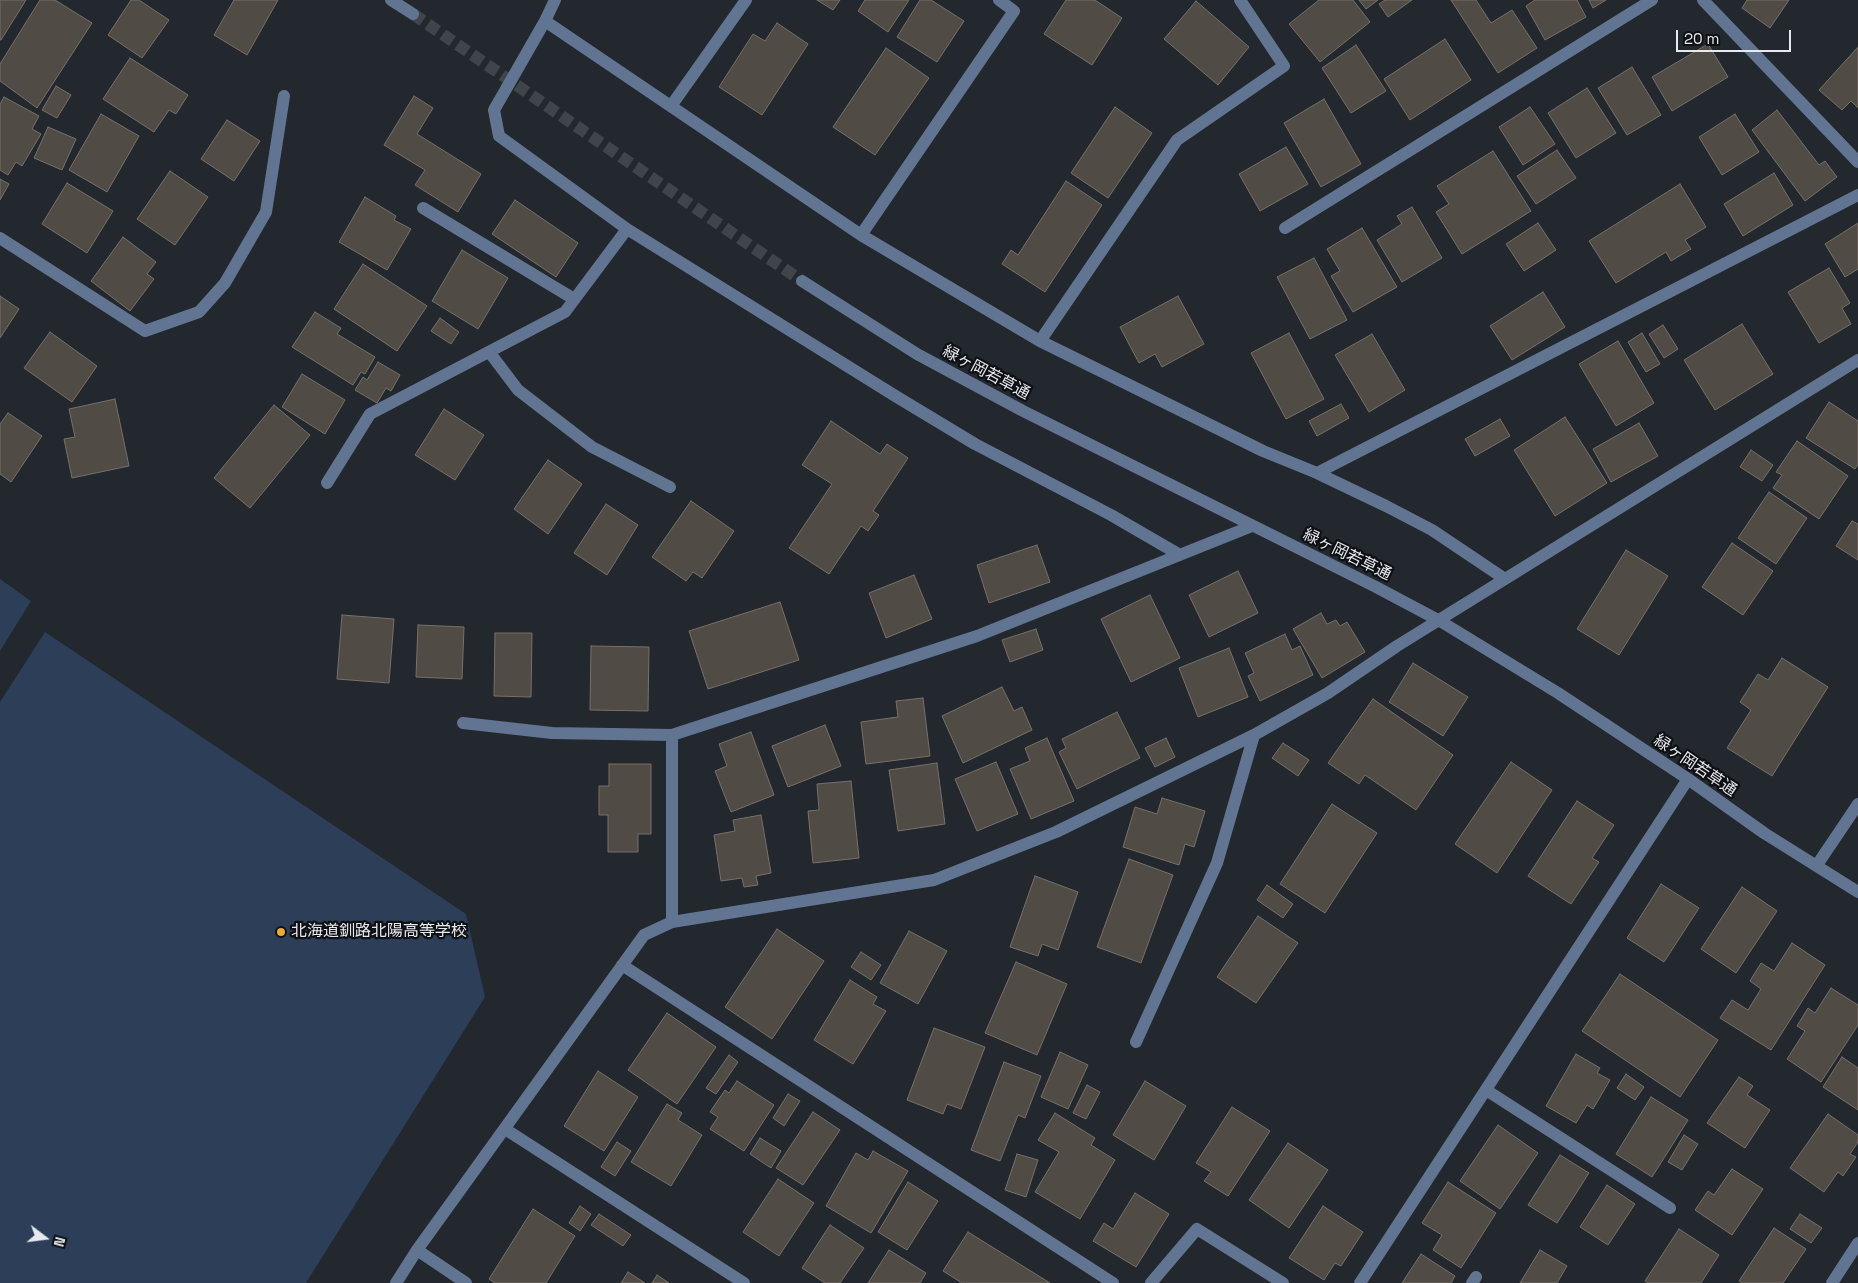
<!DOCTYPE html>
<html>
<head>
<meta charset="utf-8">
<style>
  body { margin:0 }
  #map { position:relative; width:1858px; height:1283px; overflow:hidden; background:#23272e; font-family:"Space Grotesk",sans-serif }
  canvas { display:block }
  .north { position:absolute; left:20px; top:1213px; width:50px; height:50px; -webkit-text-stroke:4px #0e1013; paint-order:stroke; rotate:105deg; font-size:14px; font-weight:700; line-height:20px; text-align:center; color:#e6e9ed }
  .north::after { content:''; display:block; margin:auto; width:18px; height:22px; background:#e6e9ed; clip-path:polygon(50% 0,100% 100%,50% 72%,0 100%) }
  .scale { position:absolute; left:1676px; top:30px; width:115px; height:22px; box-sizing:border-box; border:2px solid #e6e9ed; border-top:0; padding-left:6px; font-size:15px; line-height:18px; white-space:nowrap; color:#e6e9ed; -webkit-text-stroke:4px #0e1013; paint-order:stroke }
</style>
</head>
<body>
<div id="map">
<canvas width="1858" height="1283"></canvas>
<div class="north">N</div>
<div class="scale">20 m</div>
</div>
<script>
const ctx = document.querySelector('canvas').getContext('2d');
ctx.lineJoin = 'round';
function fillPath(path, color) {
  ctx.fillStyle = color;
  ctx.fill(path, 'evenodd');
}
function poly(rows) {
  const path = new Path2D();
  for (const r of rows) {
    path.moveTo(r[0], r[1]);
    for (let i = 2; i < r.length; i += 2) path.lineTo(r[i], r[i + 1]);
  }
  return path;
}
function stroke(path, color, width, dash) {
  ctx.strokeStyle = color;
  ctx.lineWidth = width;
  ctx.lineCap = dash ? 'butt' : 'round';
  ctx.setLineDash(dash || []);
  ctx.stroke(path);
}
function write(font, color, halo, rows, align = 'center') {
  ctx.font = font + ' "Space Grotesk","Noto Sans JP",sans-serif';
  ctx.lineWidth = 4.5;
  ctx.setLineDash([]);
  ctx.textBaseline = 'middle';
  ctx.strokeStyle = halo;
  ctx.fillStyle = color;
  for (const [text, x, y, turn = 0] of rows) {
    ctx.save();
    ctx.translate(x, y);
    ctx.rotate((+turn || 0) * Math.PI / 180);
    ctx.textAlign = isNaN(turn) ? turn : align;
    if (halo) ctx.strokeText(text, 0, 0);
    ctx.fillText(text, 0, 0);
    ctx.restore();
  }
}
const green = poly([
  [0,579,31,601,0,651],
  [45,632,466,914,485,997,306,1283,0,1283,0,702]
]);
const building = poly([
  [0,0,26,0,1,40,0,40,0,0],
  [40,0,55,0,92,23,37,108,0,81,0,64,40,0],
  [131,0,139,0,169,20,142,58,108,35,131,0],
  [234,0,278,0,247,55,214,35,234,0],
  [817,0,840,0,833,10,817,0],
  [865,0,909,0,888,32,858,11,865,0],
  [920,0,931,0,964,21,937,62,897,37,920,0],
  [1066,0,1095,0,1122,18,1092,65,1044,34,1066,0],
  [1319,0,1353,0,1370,22,1320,62,1289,24,1319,0],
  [1359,0,1378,0,1366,9,1359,0],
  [1385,0,1412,0,1388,17,1379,4,1385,0],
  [1451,0,1476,0,1491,23,1512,10,1537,48,1498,73,1451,0],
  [1535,0,1577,0,1586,17,1545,40,1526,6,1535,0],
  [1589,0,1606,0,1593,8,1589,0],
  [1747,0,1789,0,1770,28,1742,8,1747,0],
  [1196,1,1249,47,1218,85,1164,39,1196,1],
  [777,23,808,44,762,115,719,87,753,34,765,41,777,23],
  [1445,39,1471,80,1410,120,1384,79,1445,39],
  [1708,44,1728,77,1672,111,1652,77,1708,44],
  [1356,45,1386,91,1351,113,1322,68,1356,45],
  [1858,47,1858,108,1851,101,1842,110,1819,90,1858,47],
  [886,48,929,78,875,155,833,127,886,48],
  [130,58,188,95,176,114,169,110,154,132,103,99,130,58],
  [1632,67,1661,115,1627,135,1598,88,1632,67],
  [56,86,71,95,57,118,42,110,56,86],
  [1587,88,1616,133,1576,158,1548,113,1587,88],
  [414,96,433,108,417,134,481,174,458,212,415,185,425,170,384,145,414,96],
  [4,97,39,116,32,129,41,134,22,166,16,162,8,175,0,170,0,104,4,97],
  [1324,99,1361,164,1321,187,1284,123,1324,99],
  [1115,107,1152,133,1108,198,1071,173,1115,107],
  [1530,107,1555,144,1523,165,1499,127,1530,107],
  [1777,110,1819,165,1825,161,1837,177,1805,201,1752,130,1777,110],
  [101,114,139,136,107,192,69,170,101,114],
  [1735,114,1759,152,1722,175,1699,137,1735,114],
  [227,120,260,141,234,181,201,159,227,120],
  [48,127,76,139,62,170,34,158,48,127],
  [1286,147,1308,184,1260,211,1239,174,1286,147],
  [1557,150,1576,178,1536,204,1517,176,1557,150],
  [1493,151,1531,211,1462,254,1436,212,1449,204,1437,186,1493,151],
  [170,171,208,197,175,245,137,219,170,171],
  [1774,173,1793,205,1743,236,1724,204,1774,173],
  [0,179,9,184,0,200,0,179],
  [1066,181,1102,205,1045,292,1002,264,1011,250,1018,255,1066,181],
  [67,183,113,211,87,253,42,224,67,183],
  [1680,184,1706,227,1685,240,1691,249,1671,261,1666,252,1616,283,1589,241,1680,184],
  [365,197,396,216,394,220,411,229,387,270,339,242,365,197],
  [515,200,578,243,556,277,492,234,515,200],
  [1412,207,1442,258,1402,282,1377,240,1402,224,1397,216,1412,207],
  [1538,223,1556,250,1524,271,1506,244,1538,223],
  [1858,223,1858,269,1845,277,1825,244,1858,223],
  [1362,228,1397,287,1353,312,1331,276,1340,271,1327,249,1362,228],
  [123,237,156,262,147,274,154,279,130,311,91,281,123,237],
  [462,250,508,278,478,329,432,301,462,250],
  [1314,258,1347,320,1310,339,1277,277,1314,258],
  [363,264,427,306,397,351,334,309,363,264],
  [1829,268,1850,303,1842,308,1851,324,1819,343,1788,292,1829,268],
  [1543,292,1565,327,1512,360,1490,326,1543,292],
  [0,296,19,309,0,338,0,296],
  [1178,296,1204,344,1162,367,1155,354,1139,363,1120,327,1178,296],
  [315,312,341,328,337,334,375,357,365,374,361,372,353,385,292,347,315,312],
  [440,318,459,332,451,344,431,331,440,318],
  [1742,324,1773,374,1715,410,1684,360,1742,324],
  [1663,325,1678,349,1664,358,1649,334,1663,325],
  [50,332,97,366,72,402,24,368,50,332],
  [1289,333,1324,399,1286,419,1251,353,1289,333],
  [1642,333,1660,364,1646,372,1628,342,1642,333],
  [1372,334,1405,390,1369,412,1335,355,1372,334],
  [1618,341,1654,403,1616,426,1579,364,1618,341],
  [378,362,400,375,391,391,386,388,377,403,355,390,363,377,367,380,378,362],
  [302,374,345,400,325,434,282,407,302,374],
  [115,399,129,466,72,478,64,439,75,437,69,409,115,399],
  [1829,402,1858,421,1858,464,1855,469,1806,438,1829,402],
  [1341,404,1349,418,1317,436,1309,421,1341,404],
  [274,405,310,435,250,508,214,478,274,405],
  [444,409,484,435,455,480,415,455,444,409],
  [8,413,42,436,11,482,0,474,0,424,8,413],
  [1565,417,1607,483,1555,516,1514,450,1565,417],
  [1500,419,1510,436,1475,456,1465,439,1500,419],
  [831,421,880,454,887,444,908,458,873,511,879,515,868,531,861,526,829,574,789,548,832,484,802,465,831,421],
  [1639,423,1658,456,1611,482,1593,449,1639,423],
  [1797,441,1848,476,1819,519,1773,488,1782,475,1776,472,1797,441],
  [1751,450,1773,465,1762,481,1740,467,1751,450],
  [548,460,582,484,548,534,514,509,548,460],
  [1769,492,1807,518,1776,564,1738,538,1769,492],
  [691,501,734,531,702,578,693,572,686,581,652,557,691,501],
  [606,504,638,525,607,575,574,553,606,504],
  [1852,521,1858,524,1858,560,1836,546,1852,521],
  [1732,543,1773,571,1743,615,1702,587,1732,543],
  [1037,545,1050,582,989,603,977,565,1037,545],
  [1626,550,1668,576,1619,655,1577,629,1626,550],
  [1238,571,1258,613,1209,637,1189,595,1238,571],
  [914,575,932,619,886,638,869,593,914,575],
  [1150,595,1180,658,1131,682,1101,619,1150,595],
  [780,602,799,660,708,689,689,631,780,602],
  [1321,613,1327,624,1336,620,1340,626,1347,622,1365,652,1322,678,1293,629,1321,613],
  [342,615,394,619,389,683,337,679,342,615],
  [418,625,464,627,462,679,416,677,418,625],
  [1036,629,1043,650,1010,662,1002,640,1036,629],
  [495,633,532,633,531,697,494,696,495,633],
  [1285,634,1292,650,1300,646,1313,675,1260,701,1248,676,1254,673,1245,653,1285,634],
  [591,646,649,647,648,711,590,710,591,646],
  [1229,648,1248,697,1198,717,1179,668,1229,648],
  [1782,658,1828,687,1772,776,1727,748,1751,710,1740,702,1758,674,1768,680,1782,658],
  [1413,663,1468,697,1443,736,1389,702,1413,663],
  [1002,687,1014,711,1022,707,1032,730,963,763,942,716,1002,687],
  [923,698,930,756,866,764,861,722,898,717,896,701,923,698],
  [1373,699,1453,755,1416,810,1365,775,1359,784,1328,763,1373,699],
  [1117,712,1140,758,1077,789,1059,752,1066,748,1062,739,1117,712],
  [825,725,841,766,788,787,772,746,825,725],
  [751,732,774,795,731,812,715,771,727,766,719,744,751,732],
  [1047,738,1074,801,1031,819,1010,769,1030,761,1025,748,1047,738],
  [1166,738,1175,757,1155,767,1145,748,1166,738],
  [1283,743,1309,760,1298,776,1272,758,1283,743],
  [996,762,1018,814,977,831,955,779,996,762],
  [1511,762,1552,790,1497,873,1455,844,1511,762],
  [937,763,945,824,898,831,889,770,937,763],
  [609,764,651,764,651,834,638,834,638,852,608,852,608,815,599,815,599,786,609,786,609,764],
  [851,781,859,858,813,863,808,811,819,810,817,784,851,781],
  [1162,798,1205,811,1194,847,1185,844,1179,865,1123,847,1135,807,1157,814,1162,798],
  [1577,801,1614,825,1592,858,1599,862,1571,904,1528,876,1577,801],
  [1332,804,1377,833,1325,913,1280,884,1332,804],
  [761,815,771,873,756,876,758,885,744,887,742,878,721,881,714,835,735,831,733,820,761,815],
  [1129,859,1173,875,1141,963,1097,947,1129,859],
  [1035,876,1078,892,1058,950,1042,944,1038,956,1010,947,1035,876],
  [1661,884,1699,908,1664,962,1627,938,1661,884],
  [1267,885,1293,904,1283,918,1257,900,1267,885],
  [1742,887,1777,911,1736,973,1701,949,1742,887],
  [1258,916,1298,943,1256,1003,1217,977,1258,916],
  [777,929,824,961,772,1039,725,1007,777,929],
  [909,931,947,951,918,1004,880,983,909,931],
  [1792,943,1825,965,1771,1050,1720,1018,1732,1000,1748,1010,1761,989,1750,981,1761,963,1774,971,1792,943],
  [861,952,881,965,871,980,851,967,861,952],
  [1016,962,1067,984,1037,1055,985,1033,1016,962],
  [1620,974,1718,1040,1680,1097,1582,1031,1620,974],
  [850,980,877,997,873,1004,886,1011,853,1064,814,1040,850,980],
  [1831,988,1858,1005,1858,1025,1821,1082,1787,1059,1805,1031,1797,1026,1808,1008,1815,1013,1831,988],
  [667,1013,716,1047,677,1104,628,1070,667,1013],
  [934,1028,985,1047,961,1109,947,1104,943,1114,907,1100,934,1028],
  [1060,1052,1088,1065,1068,1109,1041,1097,1060,1052],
  [1576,1054,1600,1068,1597,1073,1610,1080,1593,1109,1587,1105,1576,1123,1546,1106,1576,1054],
  [729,1055,738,1062,716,1094,706,1088,729,1055],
  [1842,1057,1858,1068,1858,1110,1823,1087,1842,1057],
  [1004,1062,1041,1076,1025,1118,1018,1115,1000,1161,971,1150,1004,1062],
  [598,1071,638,1097,604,1151,564,1126,598,1071],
  [1626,1074,1644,1087,1635,1100,1617,1088,1626,1074],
  [1739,1077,1753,1086,1747,1095,1770,1110,1745,1148,1707,1123,1739,1077],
  [737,1081,774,1105,744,1151,710,1129,718,1117,710,1112,725,1090,729,1093,737,1081],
  [1145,1081,1186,1106,1154,1160,1113,1135,1145,1081],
  [1087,1085,1100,1092,1086,1119,1073,1113,1087,1085],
  [788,1094,800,1101,784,1126,773,1118,788,1094],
  [1651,1097,1688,1120,1652,1177,1616,1154,1651,1097],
  [667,1104,682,1113,678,1120,702,1135,671,1186,631,1162,667,1104],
  [1232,1107,1270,1131,1228,1196,1204,1181,1211,1172,1196,1163,1232,1107],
  [813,1112,840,1130,803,1185,776,1168,813,1112],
  [1055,1113,1095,1138,1091,1145,1115,1160,1080,1219,1035,1192,1059,1152,1038,1140,1055,1113],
  [1828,1114,1858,1135,1858,1142,1850,1154,1856,1157,1843,1176,1838,1172,1824,1192,1790,1168,1828,1114],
  [1498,1125,1538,1153,1500,1209,1460,1181,1498,1125],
  [1684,1135,1698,1144,1682,1170,1668,1162,1684,1135],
  [760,1138,781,1151,771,1168,750,1154,760,1138],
  [617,1142,631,1151,615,1176,601,1167,617,1142],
  [1288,1143,1328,1170,1289,1228,1249,1200,1288,1143],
  [873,1151,908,1171,871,1233,826,1206,856,1153,868,1160,873,1151],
  [1017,1154,1038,1160,1026,1197,1005,1190,1017,1154],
  [1560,1155,1589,1173,1557,1223,1528,1205,1560,1155],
  [1732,1169,1763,1189,1732,1235,1695,1210,1708,1191,1714,1195,1732,1169],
  [778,1179,814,1203,779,1256,743,1232,778,1179],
  [908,1182,938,1201,907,1250,878,1232,908,1182],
  [1448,1182,1496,1213,1461,1268,1433,1250,1442,1235,1422,1223,1448,1182],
  [1607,1185,1635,1204,1608,1245,1580,1227,1607,1185],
  [1135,1193,1169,1214,1136,1267,1093,1241,1104,1223,1113,1229,1135,1193],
  [580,1206,591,1214,580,1231,569,1223,580,1206],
  [1323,1206,1363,1232,1341,1266,1335,1263,1324,1280,1289,1258,1323,1206],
  [533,1209,575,1236,546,1283,495,1283,489,1279,533,1209],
  [599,1214,631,1235,623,1246,591,1225,599,1214],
  [1800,1214,1822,1228,1811,1243,1790,1229,1800,1214],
  [830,1225,864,1248,840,1283,825,1283,802,1268,830,1225],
  [1774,1228,1806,1249,1783,1283,1742,1283,1739,1281,1774,1228],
  [1679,1229,1719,1255,1701,1283,1648,1283,1645,1281,1679,1229],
  [968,1232,1050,1283,962,1283,943,1271,968,1232],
  [889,1250,926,1273,920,1283,868,1283,889,1250],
  [1540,1250,1567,1266,1557,1283,1520,1283,1540,1250],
  [1421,1254,1455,1276,1451,1283,1402,1283,1421,1254],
  [628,1272,645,1283,621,1283,628,1272],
  [657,1275,669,1283,652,1283,657,1275]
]);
const minorTunnel = poly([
  [413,14,802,281]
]);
const minor = poly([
  [391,0,413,14],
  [1703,0,1858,162],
  [545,21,555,0],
  [671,106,746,0],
  [423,208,574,299],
  [1285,228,1652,0],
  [861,235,1014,11,999,0],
  [0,238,145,331,199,312,225,283,266,212,284,96],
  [802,281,917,354,1023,411,1376,587,1440,621,1558,693,1688,779,1764,833,1858,892],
  [1040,341,1177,140,1284,66,1240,0],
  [490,353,518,390,592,447,670,487],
  [1317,473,1858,195],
  [327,483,370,414,565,312,627,229],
  [1180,555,1111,515,975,444,897,397,627,229,499,136,494,110,545,21,861,235,1040,341,1263,451,1317,473,1386,506,1432,530,1505,579],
  [463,723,552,733,672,735,977,636,1252,526],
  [1817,865,1858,804],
  [672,922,672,735],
  [622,965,1113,1283],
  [1136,1042,1217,863,1254,735],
  [1486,1090,1670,1208],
  [505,1129,744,1283],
  [417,1250,466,1283],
  [396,1283,417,1250,644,935,672,922,934,880,1056,832,1254,735,1328,693,1397,646,1858,360],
  [1151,1283,1197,1229,1283,1283],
  [1360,1283,1688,779],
  [1472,1283,1476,1277],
  [1832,1283,1858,1243]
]);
const markers = [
  [281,932,5,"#e8ab37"]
];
const streetNames = [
  ["緑ヶ岡若草通",986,373,28],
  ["緑ヶ岡若草通",1347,555,26],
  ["緑ヶ岡若草通",1695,766,34]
];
const poiNames = [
  ["北海道釧路北陽高等学校",291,932]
];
fillPath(green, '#2c3e58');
fillPath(building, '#504b44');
stroke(building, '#767169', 1);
stroke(minorTunnel, '#40444b', 12, [12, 6]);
stroke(minor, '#617593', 12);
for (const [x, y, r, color] of markers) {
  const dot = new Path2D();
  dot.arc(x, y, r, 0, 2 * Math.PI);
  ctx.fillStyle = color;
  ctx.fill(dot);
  stroke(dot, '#0e1013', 2);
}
write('16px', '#e6e9ed', '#0e1013', streetNames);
write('16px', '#e6e9ed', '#0e1013', poiNames, 'left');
</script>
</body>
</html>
